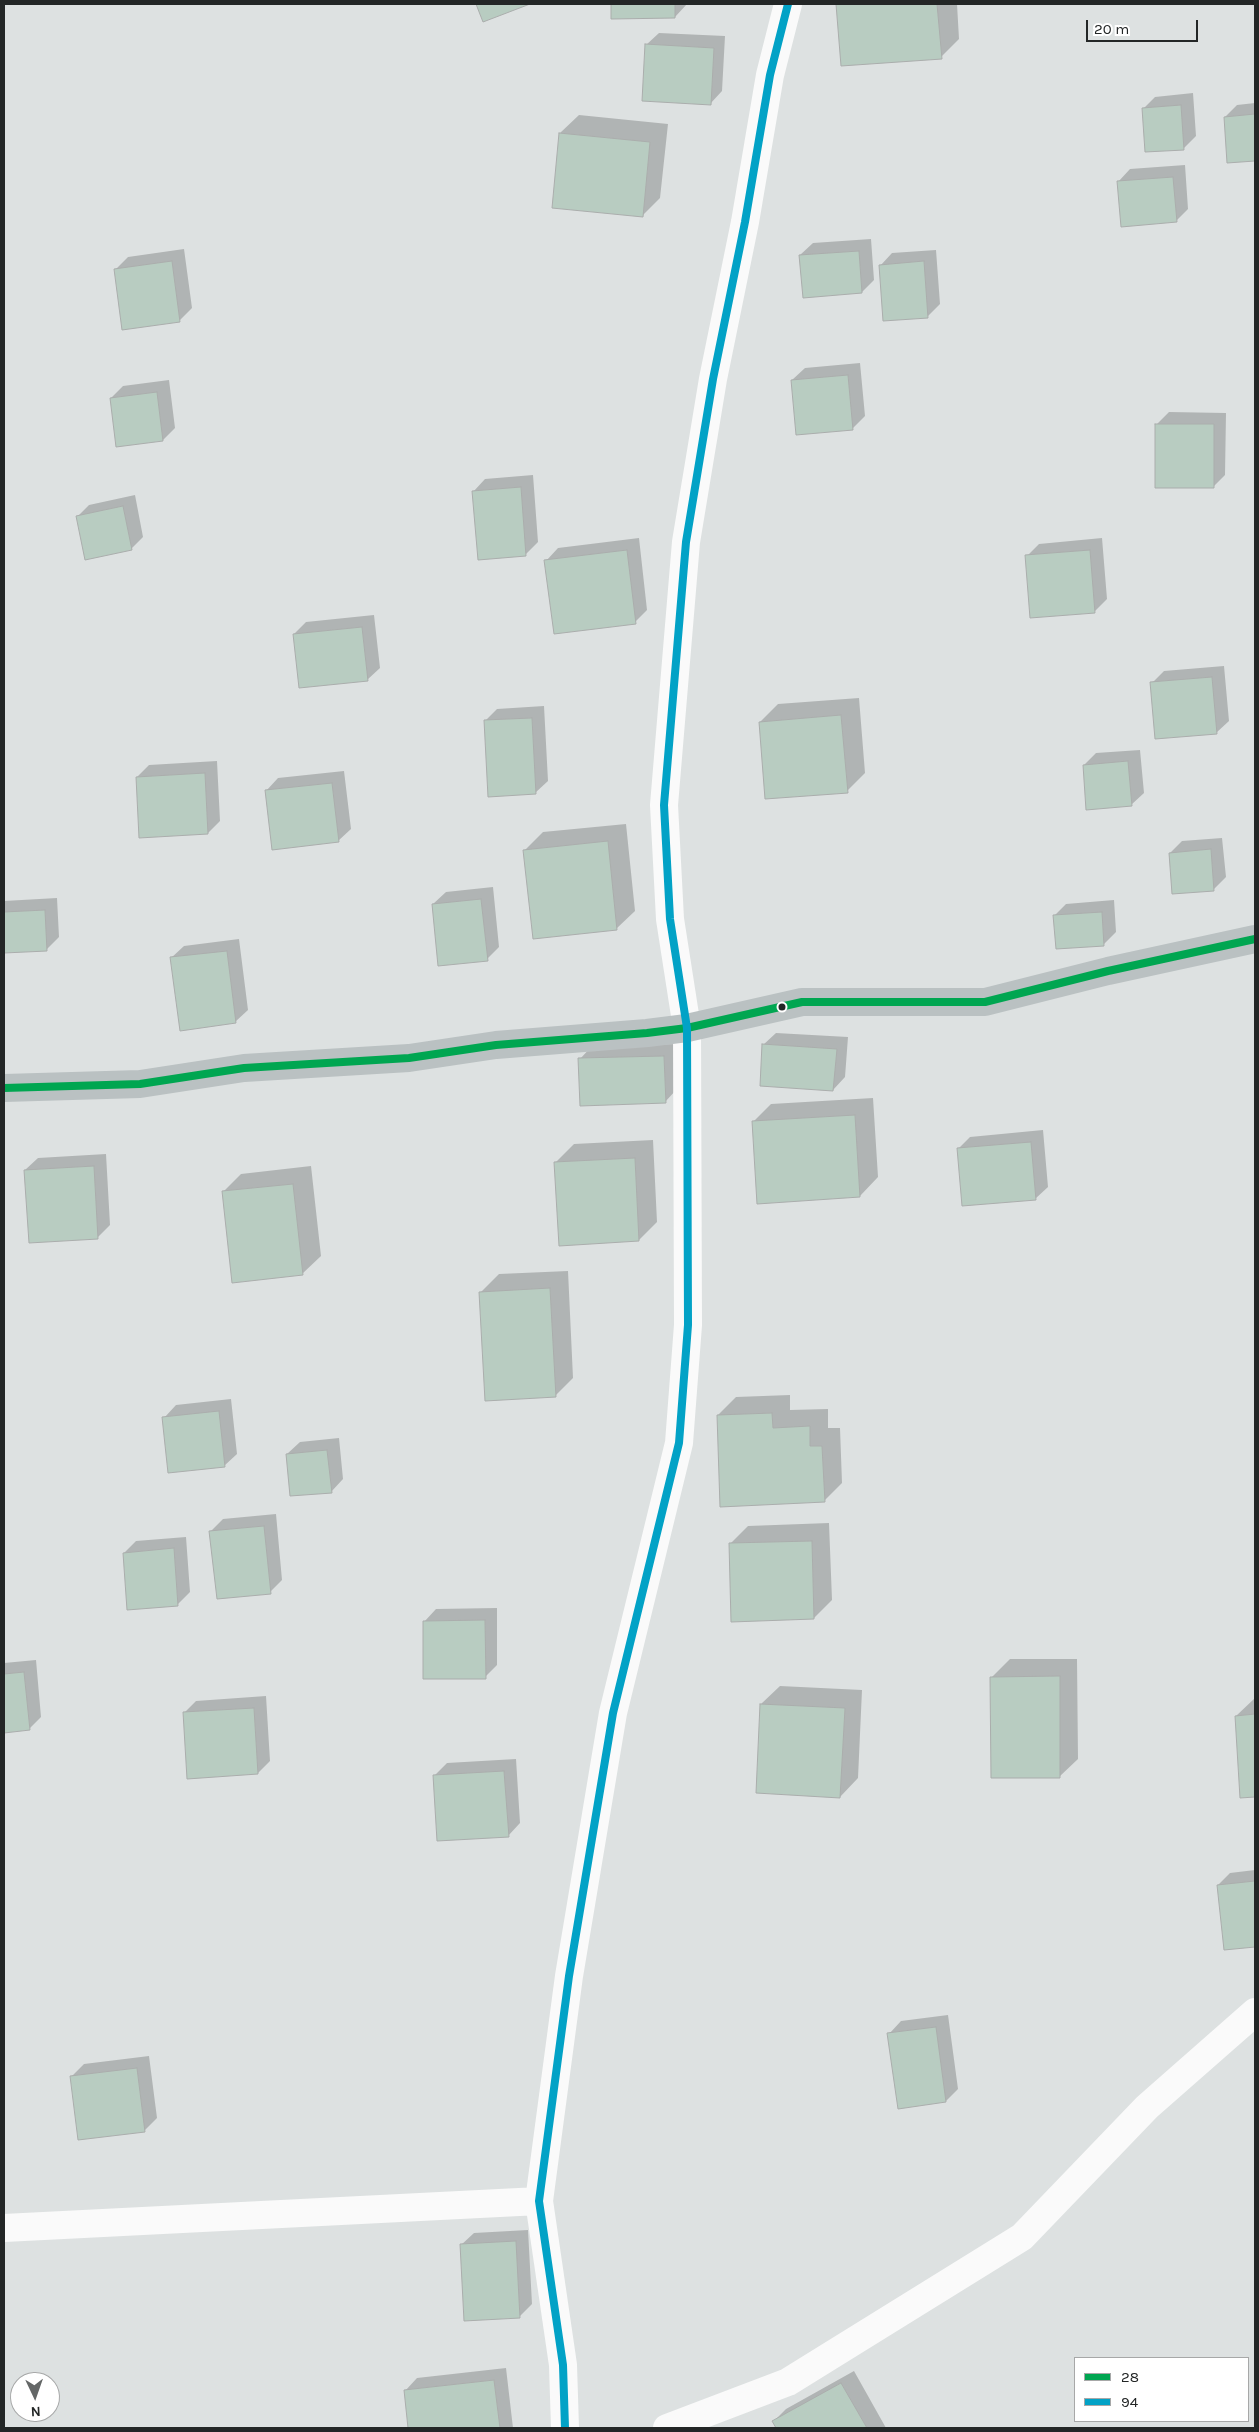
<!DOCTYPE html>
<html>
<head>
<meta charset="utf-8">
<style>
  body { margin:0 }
  #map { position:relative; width:1259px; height:2432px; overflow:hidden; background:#dde1e1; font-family:Karla,sans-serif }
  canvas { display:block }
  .frame { position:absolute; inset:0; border:5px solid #232626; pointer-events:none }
  .legend { position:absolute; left:1074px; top:2357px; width:175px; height:65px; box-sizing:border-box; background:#fff; border:1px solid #a7a8a8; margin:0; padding:6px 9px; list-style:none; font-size:15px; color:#232626 }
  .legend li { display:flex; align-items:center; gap:10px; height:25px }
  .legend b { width:25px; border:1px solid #a7a8a8 }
  .north { position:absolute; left:10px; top:2372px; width:50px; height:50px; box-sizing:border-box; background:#fff; border:1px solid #a7a8a8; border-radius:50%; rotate:177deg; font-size:14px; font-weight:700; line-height:20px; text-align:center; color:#232626 }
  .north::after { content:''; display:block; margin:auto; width:18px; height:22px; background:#646767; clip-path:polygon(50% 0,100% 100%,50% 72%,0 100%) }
  .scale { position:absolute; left:1086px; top:20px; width:112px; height:22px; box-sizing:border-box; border:2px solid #232626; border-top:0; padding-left:6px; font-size:15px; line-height:18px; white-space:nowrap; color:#232626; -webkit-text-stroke:4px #fff; paint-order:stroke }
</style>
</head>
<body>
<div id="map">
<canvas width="1259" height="2432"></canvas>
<div class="frame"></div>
<ul class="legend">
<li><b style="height:6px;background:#00a651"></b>28</li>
<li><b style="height:6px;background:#02a2c6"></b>94</li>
</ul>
<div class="north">N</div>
<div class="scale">20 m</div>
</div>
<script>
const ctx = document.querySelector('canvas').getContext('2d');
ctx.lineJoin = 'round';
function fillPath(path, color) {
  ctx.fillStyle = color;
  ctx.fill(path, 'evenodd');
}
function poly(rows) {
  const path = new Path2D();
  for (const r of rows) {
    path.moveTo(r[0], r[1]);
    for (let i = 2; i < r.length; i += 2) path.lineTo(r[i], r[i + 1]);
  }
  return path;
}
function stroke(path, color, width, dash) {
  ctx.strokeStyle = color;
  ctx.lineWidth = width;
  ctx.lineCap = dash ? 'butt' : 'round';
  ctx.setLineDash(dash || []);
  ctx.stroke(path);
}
const shadow = poly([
  [613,4,687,4,675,17,613,18],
  [837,4,957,4,959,39,941,57,842,65],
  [659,33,725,36,722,91,710,104,646,45],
  [1193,93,1196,136,1184,148,1143,109,1155,97],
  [1255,103,1255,159,1228,162,1225,117,1237,105],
  [579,115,668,124,660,198,642,216,560,133],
  [1185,165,1188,209,1176,221,1118,182,1130,169],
  [871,239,874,280,862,292,800,255,813,243],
  [184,249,192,308,180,320,115,270,128,257],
  [936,250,940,304,928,316,880,266,892,253],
  [860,363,865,416,852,429,792,380,805,368],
  [169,380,175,428,163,440,111,398,123,386],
  [1169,412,1226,413,1225,475,1213,487,1157,424],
  [533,475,538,542,526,554,473,492,485,479],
  [135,495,143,537,131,549,77,517,89,505],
  [639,538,647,610,635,622,546,561,558,548],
  [1102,538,1107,599,1095,611,1031,617,1027,556,1039,544],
  [374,615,380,668,367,680,294,634,306,622],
  [1224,666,1229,721,1216,733,1152,683,1164,671],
  [859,698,865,773,847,791,760,722,778,704],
  [544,706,548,781,535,793,485,721,497,709],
  [1140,750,1144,793,1131,805,1084,765,1096,753],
  [217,761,220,821,208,833,137,777,149,765],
  [344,771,351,829,338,841,266,791,278,778],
  [626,824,635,911,616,929,525,850,543,832],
  [1222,838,1226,877,1213,890,1170,853,1182,841],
  [493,887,499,947,487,959,433,904,446,892],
  [57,898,59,937,46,950,4,951,4,901],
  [1114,900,1116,932,1104,944,1054,916,1066,904],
  [239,939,248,1010,235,1022,171,958,184,946],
  [776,1033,848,1037,845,1077,833,1090,763,1045],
  [676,1044,677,1089,665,1102,580,1059,592,1046],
  [873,1098,878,1177,860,1196,753,1122,771,1104],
  [1043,1130,1048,1187,1035,1199,958,1149,970,1137],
  [653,1140,657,1222,639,1240,556,1162,574,1144],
  [106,1154,110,1225,98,1237,25,1170,38,1158],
  [311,1166,321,1256,302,1274,223,1192,241,1174],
  [568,1271,573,1378,555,1396,481,1292,499,1274],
  [790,1395,790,1410,828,1409,828,1428,840,1428,842,1483,824,1501,718,1415,736,1397],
  [231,1399,237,1454,224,1466,164,1418,176,1405],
  [339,1438,343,1479,331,1492,287,1454,300,1442],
  [276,1514,282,1580,270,1592,211,1531,223,1519],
  [829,1523,832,1600,814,1618,730,1544,748,1526],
  [186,1537,190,1592,177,1605,124,1553,136,1541],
  [497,1608,497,1665,485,1677,424,1622,436,1609],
  [1010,1659,1077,1659,1078,1759,1059,1777,992,1677],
  [36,1660,41,1717,29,1729,4,1732,4,1663],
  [780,1686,862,1690,858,1778,840,1797,761,1704],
  [266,1696,270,1761,258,1773,184,1713,196,1701],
  [1255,1698,1255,1796,1241,1797,1236,1716],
  [516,1759,520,1823,508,1836,434,1776,447,1763],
  [1255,1870,1255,1946,1225,1949,1218,1885,1230,1873],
  [948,2015,958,2089,946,2101,889,2034,901,2021],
  [149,2056,157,2118,144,2131,72,2076,84,2064],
  [528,2230,532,2304,520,2316,461,2245,474,2233],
  [506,2368,513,2428,409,2428,405,2391,417,2378],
  [854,2371,886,2428,777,2428,774,2421,786,2409]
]);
const building = poly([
  [476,4,530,4,483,22,476,4],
  [611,4,675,4,675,18,611,19,611,4],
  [836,4,937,4,942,59,841,66,836,4],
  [645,44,714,48,711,105,642,101,645,44],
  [1181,105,1184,150,1145,152,1142,108,1181,105],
  [1255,114,1255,161,1227,163,1224,117,1255,114],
  [559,133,650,142,643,217,552,208,559,133],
  [1173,177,1177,222,1121,227,1117,181,1173,177],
  [859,251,862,293,803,298,799,255,859,251],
  [172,261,180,322,122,330,114,269,172,261],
  [924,261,928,318,883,321,879,265,924,261],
  [848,375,853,430,796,435,791,380,848,375],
  [157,392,163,441,116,447,110,398,157,392],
  [1155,424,1214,424,1214,488,1155,488,1155,424],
  [521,487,526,556,478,560,472,491,521,487],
  [123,506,132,550,85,560,76,516,123,506],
  [627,550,636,624,554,634,544,560,627,550],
  [1090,550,1095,613,1030,618,1025,555,1090,550],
  [362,627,368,681,299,688,293,634,362,627],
  [1212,677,1217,734,1155,739,1150,682,1212,677],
  [841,715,848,793,765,799,759,722,841,715],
  [532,718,536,794,488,797,484,720,532,718],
  [1128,761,1132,806,1086,810,1083,765,1128,761],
  [205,773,208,834,139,838,136,777,205,773],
  [332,783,339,842,272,850,265,790,332,783],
  [608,841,617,930,533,939,523,850,608,841],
  [1211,849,1214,891,1172,894,1169,853,1211,849],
  [481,899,488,961,438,966,432,904,481,899],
  [45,910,47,951,4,953,4,912,45,910],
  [1102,912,1104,946,1056,949,1053,915,1102,912],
  [227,951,236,1023,180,1031,170,957,227,951],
  [762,1044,837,1049,833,1091,760,1086,762,1044],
  [664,1056,666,1103,580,1106,578,1058,664,1056],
  [855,1115,860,1197,757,1204,752,1121,855,1115],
  [1031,1142,1036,1200,962,1206,957,1148,1031,1142],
  [635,1158,639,1241,559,1246,554,1162,635,1158],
  [94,1166,98,1239,29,1243,24,1170,94,1166],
  [293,1184,303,1275,232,1283,222,1191,293,1184],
  [550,1288,556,1397,485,1401,479,1292,550,1288],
  [219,1411,225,1467,168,1473,162,1417,219,1411],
  [772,1413,773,1428,810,1426,810,1446,822,1446,825,1502,720,1507,717,1415,772,1413],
  [327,1450,332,1493,290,1496,286,1454,327,1450],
  [264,1526,271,1594,217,1599,209,1531,264,1526],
  [812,1541,814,1619,731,1622,729,1543,812,1541],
  [174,1548,178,1606,127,1610,123,1553,174,1548],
  [485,1620,486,1679,423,1679,423,1621,485,1620],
  [24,1672,30,1730,4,1733,4,1674,24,1672],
  [1060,1676,1060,1778,991,1778,990,1677,1060,1676],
  [760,1704,845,1708,840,1798,756,1793,760,1704],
  [254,1708,258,1774,187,1779,183,1712,254,1708],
  [1255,1714,1255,1797,1240,1798,1235,1716,1255,1714],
  [504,1771,509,1837,437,1841,433,1775,504,1771],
  [1255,1881,1255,1947,1224,1950,1217,1885,1255,1881],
  [936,2027,946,2102,898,2109,887,2033,936,2027],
  [137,2068,145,2132,78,2140,70,2076,137,2068],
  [516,2241,520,2318,464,2321,460,2244,516,2241],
  [494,2380,500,2428,408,2428,404,2390,494,2380],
  [841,2383,867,2428,776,2428,772,2421,841,2383]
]);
const minor = poly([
  [4,2228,539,2201],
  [565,2428,563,2365,539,2201,569,1976,613,1713,679,1443,688,1325,687,1028,670,919,664,805,686,542,713,379,745,222,770,75,788,4],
  [667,2428,788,2382,1022,2237,1147,2107,1255,2012]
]);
const major = poly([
  [4,1088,140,1084,244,1068,409,1058,496,1045,647,1033,687,1028,802,1002,985,1002,1108,971,1255,939]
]);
const bus1 = poly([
  [4,1088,140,1084,244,1068,409,1058,496,1045,647,1033,687,1028,802,1002,985,1002,1108,971,1255,939]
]);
const bus2 = poly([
  [565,2428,563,2365,539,2201,569,1976,613,1713,679,1443,688,1325,687,1028,670,919,664,805,686,542,713,379,745,222,770,75,788,4]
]);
const markers = [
  [782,1007,4.5,"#232626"]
];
fillPath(shadow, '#0003');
fillPath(building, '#b8ccc1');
stroke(building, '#aaadac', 1);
stroke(minor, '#fafafa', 28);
stroke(major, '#bac1c2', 28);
stroke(bus1, '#00a651', 8);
stroke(bus2, '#02a2c6', 8);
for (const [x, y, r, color] of markers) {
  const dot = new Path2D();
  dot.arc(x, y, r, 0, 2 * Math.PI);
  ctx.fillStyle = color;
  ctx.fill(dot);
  stroke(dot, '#fff', 2);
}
</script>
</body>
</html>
